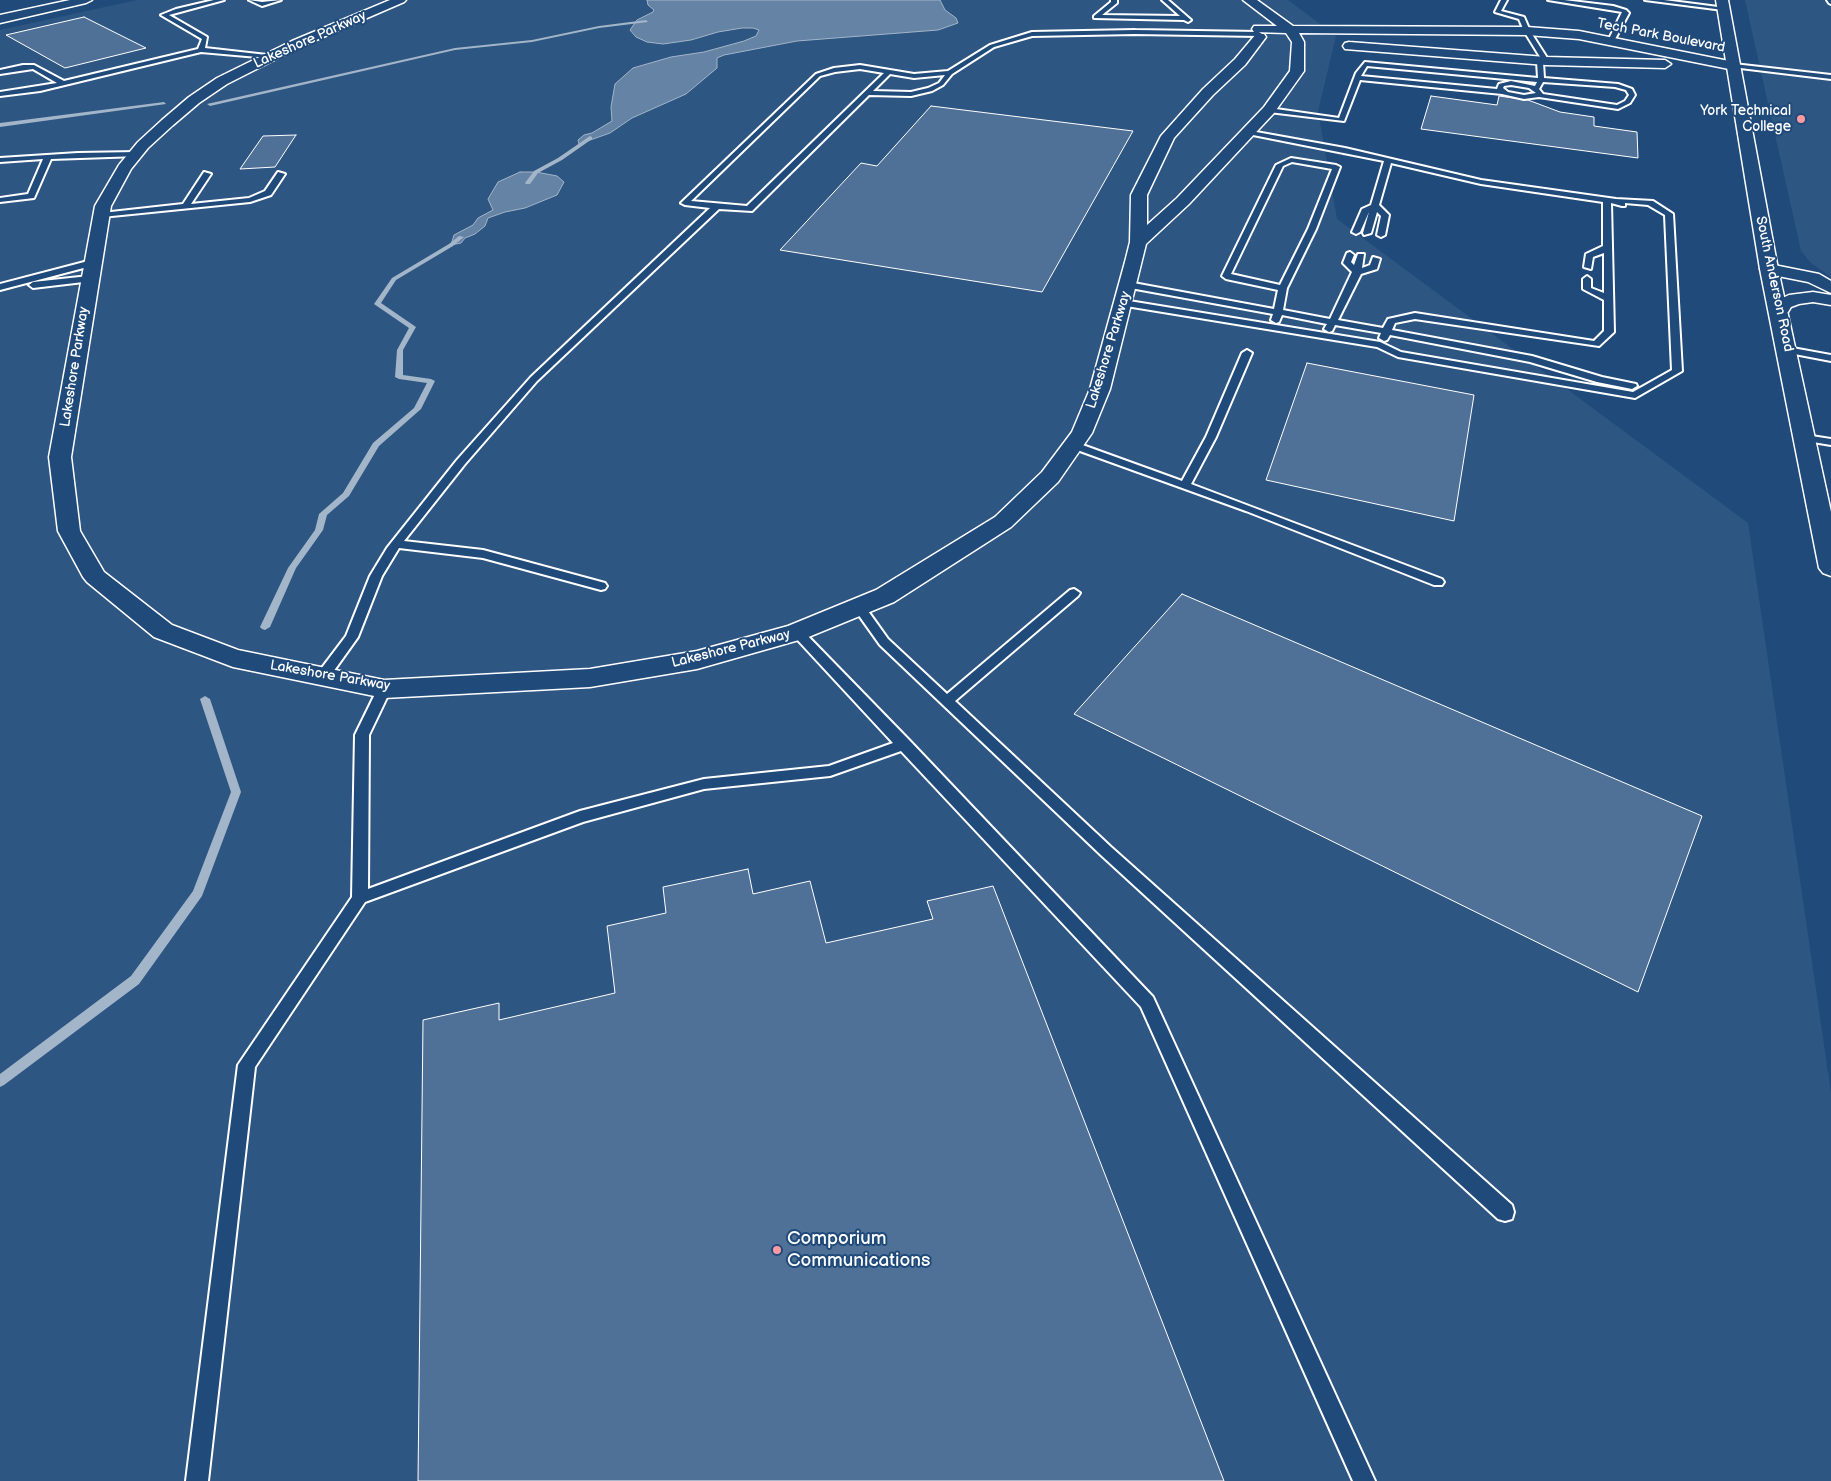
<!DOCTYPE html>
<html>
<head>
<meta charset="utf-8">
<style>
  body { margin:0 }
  canvas { display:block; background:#1f4a7a }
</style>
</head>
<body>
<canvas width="1831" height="1481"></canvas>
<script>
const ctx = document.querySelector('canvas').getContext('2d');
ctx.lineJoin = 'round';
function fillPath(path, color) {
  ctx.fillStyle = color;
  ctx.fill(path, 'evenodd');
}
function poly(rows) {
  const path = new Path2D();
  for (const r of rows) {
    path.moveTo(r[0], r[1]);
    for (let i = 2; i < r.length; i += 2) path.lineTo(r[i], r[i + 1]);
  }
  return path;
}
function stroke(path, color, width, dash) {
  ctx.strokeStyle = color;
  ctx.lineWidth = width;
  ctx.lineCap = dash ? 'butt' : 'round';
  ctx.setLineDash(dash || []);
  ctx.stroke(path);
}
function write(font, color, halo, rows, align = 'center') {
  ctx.font = font + ' "Balsamiq Sans",sans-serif';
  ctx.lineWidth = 4;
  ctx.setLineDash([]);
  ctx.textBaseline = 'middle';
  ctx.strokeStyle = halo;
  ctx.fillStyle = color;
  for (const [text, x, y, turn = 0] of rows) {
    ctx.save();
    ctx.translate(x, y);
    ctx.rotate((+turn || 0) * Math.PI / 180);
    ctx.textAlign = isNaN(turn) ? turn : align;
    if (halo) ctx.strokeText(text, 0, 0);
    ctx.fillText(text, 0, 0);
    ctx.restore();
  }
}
const built = poly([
  [137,0,1288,0,1336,36,1318,111,1337,219,1748,523,1831,1093,1831,1481,0,1481,0,30],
  [1745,0,1831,0,1831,277,1811,263,1801,251]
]);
const water = poly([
  [647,0,940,0,945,10,956,18,958,23,938,30,797,41,724,55,717,58,717,68,686,94,632,118,610,133,579,144,578,140,584,135,592,133,612,121,611,107,615,84,633,68,671,57,704,52,744,41,756,36,759,30,753,28,742,28,718,32,691,40,663,44,647,42,636,37,630,30,637,20,653,12,654,10,648,5,647,0],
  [520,172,536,172,557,176,564,182,557,195,525,208,505,212,488,218,485,226,475,234,465,238,461,243,451,245,454,235,473,225,478,218,493,210,488,199,498,182,520,172]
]);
const stream = poly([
  [646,20,648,22,599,28,532,42,455,50,210,106,207,104,455,48,532,40,599,26,646,20],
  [164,102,166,104,0,127,0,123,164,102],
  [590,136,592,137,592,139,562,160,538,173,530,184,526,184,525,183,534,171,558,158,590,136],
  [459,236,464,237,453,246,396,280,381,303,416,327,403,350,403,375,431,379,435,381,421,409,379,446,349,496,327,515,323,530,296,568,270,627,265,630,262,629,260,627,288,568,315,530,319,514,343,493,373,443,414,408,427,383,399,379,395,377,397,350,409,328,374,304,392,278,449,244,459,236],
  [205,696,210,699,241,792,202,896,139,984,4,1085,0,1087,0,1074,131,976,193,891,231,792,200,699,205,696]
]);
const building = poly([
  [84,17,146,48,65,68,6,35,84,17],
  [1431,96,1497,105,1499,96,1528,100,1560,112,1594,117,1594,126,1637,132,1638,158,1421,129,1431,96],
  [931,106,1133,131,1042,292,780,250,861,163,877,166,931,106],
  [296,135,275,167,240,169,263,136,296,135],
  [1307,363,1474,395,1454,521,1266,480,1307,363],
  [1182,594,1702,816,1638,992,1074,714,1182,594],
  [748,869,753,894,810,881,826,943,933,919,927,901,993,886,1224,1481,418,1481,423,1020,499,1003,499,1020,615,993,607,926,666,913,663,887,748,869]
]);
const service = poly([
  [214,0,224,0,169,15,207,37,205,48,267,55,270,57,269,58,201,52,40,91,0,96,0,92,57,83,33,69,0,74,0,70,23,65,34,65,64,81,198,49,202,39,161,15,176,9,214,0],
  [249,0,262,2,281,0,262,6,249,0],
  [1111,0,1117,0,1117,3,1102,15,1180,16,1162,0,1168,0,1191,20,1188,22,1184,20,1094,18,1094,16,1111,2,1111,0],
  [1501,0,1507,0,1501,11,1524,17,1530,31,1549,61,1546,63,1543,62,1544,78,1618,84,1632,89,1635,95,1630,103,1618,109,1539,97,1524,99,1502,94,1360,80,1344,121,1269,112,1266,110,1269,108,1339,118,1356,73,1365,62,1538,78,1537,61,1542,60,1524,31,1519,19,1495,12,1501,0],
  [1367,66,1537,82,1535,86,1511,81,1499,84,1497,89,1361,76,1367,66],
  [1543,82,1615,87,1626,90,1629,95,1625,101,1617,105,1543,94,1539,89,1543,82],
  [1511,85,1529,88,1536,93,1524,95,1508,92,1503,88,1504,86,1511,85],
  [1548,0,1564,0,1613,6,1626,10,1629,13,1614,41,1611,43,1608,41,1622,12,1548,0],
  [1645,0,1664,0,1726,8,1723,10,1645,0],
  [1827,0,1831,0,1831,4,1829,3,1827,0],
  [1135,30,1259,32,1262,34,1259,36,1135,34,1032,36,994,47,952,74,943,85,932,91,911,96,869,95,752,211,719,209,537,381,465,464,404,541,483,550,605,583,607,586,605,589,601,590,483,558,399,548,382,576,358,637,328,679,318,679,316,676,318,673,346,636,370,576,387,548,457,460,531,377,710,208,685,205,681,203,816,74,834,68,860,65,914,74,948,71,990,45,1032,32,1135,30],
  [860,69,884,73,747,206,691,201,820,76,835,72,860,69],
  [890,74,914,78,945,75,939,83,928,88,911,92,873,91,890,74],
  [1734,64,1831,75,1831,79,1732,67,1731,66,1734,64],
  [1245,130,1345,148,1481,180,1616,199,1653,201,1673,214,1682,371,1635,398,1398,357,1377,347,1120,305,1118,303,1123,300,1380,342,1401,352,1633,392,1672,370,1665,215,1648,205,1625,203,1625,206,1622,206,1611,203,1614,332,1599,346,1415,319,1395,323,1392,330,1532,356,1602,377,1636,384,1637,386,1632,389,1597,382,1530,362,1390,335,1387,340,1384,341,1379,338,1381,333,1335,325,1332,331,1329,332,1324,329,1327,324,1282,315,1279,322,1276,323,1271,320,1273,314,1125,287,1125,283,1128,282,1274,309,1278,290,1226,279,1222,276,1276,165,1291,158,1336,165,1340,167,1316,229,1287,288,1283,310,1330,319,1352,272,1343,263,1347,253,1350,252,1354,255,1351,262,1354,265,1358,254,1364,254,1362,268,1370,265,1373,257,1380,259,1377,269,1361,274,1338,320,1383,328,1388,319,1415,313,1594,341,1604,331,1604,300,1583,289,1583,279,1587,276,1591,279,1591,288,1604,293,1604,253,1593,257,1591,269,1584,267,1586,254,1603,246,1603,202,1481,184,1391,163,1379,205,1389,215,1385,235,1381,237,1377,235,1381,216,1377,212,1371,233,1364,235,1363,233,1369,212,1360,232,1356,234,1352,232,1362,209,1371,205,1384,161,1248,134,1244,132,1245,130],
  [1292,162,1332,169,1308,229,1280,285,1231,274,1283,166,1292,162],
  [136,152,139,152,139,156,51,159,34,198,0,202,0,198,28,194,43,159,0,162,0,158,78,153,136,152],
  [204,172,211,174,191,204,249,198,265,191,278,172,285,174,271,195,250,202,102,217,98,215,102,213,183,204,204,172],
  [92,260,96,263,95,265,0,290,0,284,92,260],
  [89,276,93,279,92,281,33,288,29,285,33,282,89,276],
  [1787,347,1831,355,1831,361,1784,352,1782,350,1787,347],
  [1247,350,1252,353,1216,437,1191,484,1442,579,1444,582,1442,585,1434,585,1246,511,1069,447,1068,445,1073,442,1077,443,1182,481,1206,437,1242,353,1247,350],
  [1805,435,1831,439,1831,445,1801,440,1800,438,1805,435],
  [1074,589,1080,593,1078,596,955,701,1111,847,1512,1205,1514,1212,1512,1219,1505,1221,1498,1219,1101,855,880,645,853,607,855,604,863,604,888,639,947,694,1070,590,1074,589],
  [797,628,801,629,909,740,1153,997,1375,1481,1353,1481,1141,1007,901,751,830,776,704,789,583,822,365,902,255,1067,208,1481,186,1481,238,1065,352,897,355,735,379,686,389,686,391,689,369,735,368,889,580,811,704,779,829,766,893,743,793,635,791,632,797,628]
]);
const minor = poly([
  [70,0,92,0,86,3,0,23,0,15,70,0],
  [390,0,406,0,404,2,300,47,227,84,199,103,172,126,148,148,131,169,111,206,71,457,80,531,104,572,172,625,238,650,384,680,590,669,697,651,788,626,876,590,995,517,1042,472,1072,432,1090,389,1125,262,1130,242,1131,195,1161,136,1203,89,1235,59,1256,34,1264,34,1266,37,1245,65,1213,95,1174,138,1147,195,1147,225,1177,198,1264,107,1290,71,1292,42,1286,33,1254,32,1252,29,1254,26,1277,26,1243,0,1257,0,1293,26,1527,27,1579,31,1734,62,1740,66,1734,70,1579,39,1527,35,1299,33,1304,42,1304,71,1274,113,1189,204,1146,244,1110,389,1092,433,1058,482,1011,527,894,602,806,638,697,669,590,687,384,698,233,667,154,637,87,582,83,577,58,531,49,457,95,206,119,165,138,142,162,120,189,97,217,78,292,41,390,0],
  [1349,42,1546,57,1665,60,1671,64,1665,68,1546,65,1345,49,1343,46,1345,43,1349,42]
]);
const tertiary = poly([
  [1769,264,1819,274,1831,281,1831,293,1808,282,1763,273,1760,269,1763,265,1769,264],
  [1813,292,1831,295,1831,305,1813,302,1799,304,1791,307,1788,312,1782,313,1772,312,1769,308,1778,300,1789,295,1813,292]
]);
const primary = poly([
  [1716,0,1728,0,1778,269,1831,512,1831,576,1823,573,1819,568,1760,269,1716,0]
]);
const markers = [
  [1801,119,5,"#ff9aa2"],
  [777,1250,5,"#ff9aa2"]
];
const farStreetnames = [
  ["Tech Park Boulevard",1661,36,11],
  ["Lakeshore Parkway",310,40,-24],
  ["South Anderson Road",1774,284,78],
  ["Lakeshore Parkway",1109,350,-73],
  ["Lakeshore Parkway",75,367,-81],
  ["Lakeshore Parkway",731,649,-14],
  ["Lakeshore Parkway",330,676,10]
];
const farPoinames = [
  ["York Technical",1791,111],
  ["College",1791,127]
];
const nearPoinames = [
  ["Comporium",787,1239],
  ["Communications",787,1261]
];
fillPath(built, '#2e5683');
fillPath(water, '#6583a4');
stroke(water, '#a3b5c8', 1);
fillPath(stream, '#a3b5c8');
fillPath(building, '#507197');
stroke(building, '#fff', 1);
stroke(service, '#fff', 4);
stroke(minor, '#fff', 3);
stroke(tertiary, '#fff', 3);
stroke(primary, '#fff', 3);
fillPath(service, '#1f4a7a');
fillPath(minor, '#1f4a7a');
fillPath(tertiary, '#1f4a7a');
fillPath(primary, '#1f4a7a');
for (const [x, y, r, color] of markers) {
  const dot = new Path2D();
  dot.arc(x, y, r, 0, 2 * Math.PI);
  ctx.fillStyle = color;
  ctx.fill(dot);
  stroke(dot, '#1f4a7a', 2);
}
write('14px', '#fff', '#1f4a7a', farStreetnames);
write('14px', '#fff', '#1f4a7a', farPoinames, 'right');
write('19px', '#fff', '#1f4a7a', nearPoinames, 'left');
</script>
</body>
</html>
